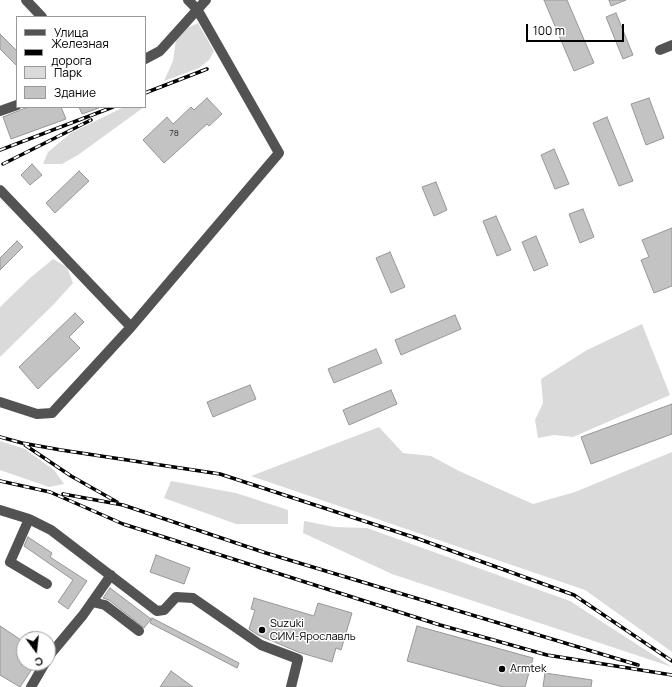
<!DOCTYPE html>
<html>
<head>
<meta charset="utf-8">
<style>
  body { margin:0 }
  #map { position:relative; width:672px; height:687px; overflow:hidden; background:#fff; font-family:Manrope,sans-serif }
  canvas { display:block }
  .legend { position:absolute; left:16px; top:16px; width:130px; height:92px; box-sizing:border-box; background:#fff; border:1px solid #999; margin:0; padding:5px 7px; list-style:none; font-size:12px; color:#000 }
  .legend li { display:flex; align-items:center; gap:8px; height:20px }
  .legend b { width:20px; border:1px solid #999 }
  .north { position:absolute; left:16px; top:631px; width:40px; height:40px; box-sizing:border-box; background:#fff; border:1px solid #999; border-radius:50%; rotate:165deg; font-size:11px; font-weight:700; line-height:16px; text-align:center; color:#000 }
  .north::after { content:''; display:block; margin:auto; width:14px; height:18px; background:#000; clip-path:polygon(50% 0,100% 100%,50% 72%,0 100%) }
  .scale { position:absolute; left:526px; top:24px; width:98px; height:18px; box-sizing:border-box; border:2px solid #000; border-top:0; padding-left:5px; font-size:12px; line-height:14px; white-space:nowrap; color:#000; -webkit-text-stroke:3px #fff; paint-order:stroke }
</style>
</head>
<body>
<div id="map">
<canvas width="672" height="687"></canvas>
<ul class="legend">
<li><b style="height:5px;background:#535353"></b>Улица</li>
<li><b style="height:5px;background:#000"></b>Железная дорога</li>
<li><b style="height:11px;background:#dadada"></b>Парк</li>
<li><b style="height:11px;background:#c3c3c3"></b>Здание</li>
</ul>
<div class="north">С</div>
<div class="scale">100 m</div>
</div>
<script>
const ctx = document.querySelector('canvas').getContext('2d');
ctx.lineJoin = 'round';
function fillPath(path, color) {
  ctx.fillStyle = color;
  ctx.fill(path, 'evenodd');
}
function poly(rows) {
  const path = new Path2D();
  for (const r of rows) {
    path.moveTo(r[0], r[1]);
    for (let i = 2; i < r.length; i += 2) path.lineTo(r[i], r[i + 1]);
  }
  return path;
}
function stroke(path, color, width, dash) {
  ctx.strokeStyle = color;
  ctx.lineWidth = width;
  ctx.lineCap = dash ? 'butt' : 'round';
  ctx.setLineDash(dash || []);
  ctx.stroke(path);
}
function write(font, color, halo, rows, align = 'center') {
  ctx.font = font + ' Manrope,sans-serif';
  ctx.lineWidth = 3;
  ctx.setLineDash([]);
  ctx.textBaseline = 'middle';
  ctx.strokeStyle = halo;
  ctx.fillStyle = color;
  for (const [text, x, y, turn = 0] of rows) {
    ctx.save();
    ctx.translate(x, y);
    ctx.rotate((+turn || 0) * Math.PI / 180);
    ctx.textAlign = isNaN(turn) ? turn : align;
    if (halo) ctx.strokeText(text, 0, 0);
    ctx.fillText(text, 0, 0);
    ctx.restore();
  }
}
const green = poly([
  [198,23,214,51,209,60,199,68,164,81,173,61,176,39,185,29],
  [124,107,144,107,78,155,62,164,43,164,48,152,71,133],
  [53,259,67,267,73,283,54,304,0,357,0,307,30,278],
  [642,324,670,395,573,437,554,435,538,438,535,420,543,403,541,379,587,350],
  [379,427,403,453,431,456,459,471,533,504,575,492,672,452,672,652,585,590,251,476],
  [0,441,25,449,54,470,64,484,49,487,0,470],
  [171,481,236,493,288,510,288,524,236,524,164,498],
  [304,521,335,527,367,528,570,601,672,667,392,574,303,533]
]);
const building = poly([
  [544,0,567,0,594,63,574,71,544,0],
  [609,0,626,0,611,6,609,0],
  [616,13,633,55,623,59,606,17,616,13],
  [0,34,17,51,17,66,0,49,0,34],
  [207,98,222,114,209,126,207,124,164,163,143,140,167,117,173,124,191,107,194,110,207,98],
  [649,98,664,138,646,145,631,104,649,98],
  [28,107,61,107,66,119,11,139,3,117,28,107],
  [79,107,99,107,99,108,82,114,79,107],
  [607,117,633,181,619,186,593,123,607,117],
  [554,149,569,184,555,189,541,155,554,149],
  [32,164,42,175,30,185,21,175,32,164],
  [79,171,89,181,55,213,46,203,79,171],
  [436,182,447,210,434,216,422,187,436,182],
  [583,209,594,237,580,243,569,214,583,209],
  [496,216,511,250,497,256,483,221,496,216],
  [672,228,672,286,654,293,641,260,649,257,642,240,672,228],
  [536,236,548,265,534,271,522,242,536,236],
  [17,241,23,247,0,270,0,258,17,241],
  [390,252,405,287,391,293,376,258,390,252],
  [75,313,84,322,69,337,80,348,38,389,19,367,75,313],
  [455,315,461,329,401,355,395,340,455,315],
  [376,349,382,363,334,383,328,369,376,349],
  [250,385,256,399,213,417,207,402,250,385],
  [391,390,397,404,349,425,343,410,391,390],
  [672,404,672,434,591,464,581,437,672,404],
  [28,537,52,553,50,557,87,581,68,609,58,602,73,580,24,546,28,537],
  [156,555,190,568,184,584,150,572,156,555],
  [110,588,151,619,144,628,109,600,103,598,110,588],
  [254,598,314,616,318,603,352,613,341,650,336,648,332,662,298,652,258,635,249,629,255,610,251,609,254,598],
  [152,618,239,663,237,668,150,623,152,618],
  [0,626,24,642,24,663,36,663,20,687,0,675,0,626],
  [417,626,533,658,525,687,503,687,407,661,417,626],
  [171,671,193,687,160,687,171,671],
  [545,673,592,680,591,687,543,687,545,673]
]);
const minor = poly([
  [26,0,42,17],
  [660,50,672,45],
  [145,59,160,51,206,0],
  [0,111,17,105],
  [0,190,131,327],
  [0,402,37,414,52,413,131,327,279,153,197,9,188,0],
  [0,510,29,519,51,530,157,611,164,610,176,597,193,598,261,645,298,659,291,687],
  [29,519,10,562,47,584],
  [92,602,105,605,139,631],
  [48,657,83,615,111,575],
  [31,687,45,663]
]);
const rail = poly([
  [145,93,207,69],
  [0,150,113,107],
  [3,164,91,120],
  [0,437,22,443,61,450,220,474,416,538,574,595,672,661],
  [25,445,71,476,117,502],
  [0,481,50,492,123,524,440,625,547,655,672,675],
  [63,494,123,505,266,553,638,665]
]);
const markers = [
  [262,630,4,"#000"],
  [502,669,4,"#000"]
];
const numberNames = [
  ["78",174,133]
];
const poiNames = [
  ["Suzuki",270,624],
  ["СИМ-Ярославль",270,637],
  ["Armtek",510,669]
];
fillPath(green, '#dadada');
fillPath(building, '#c3c3c3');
stroke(building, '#979797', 1);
stroke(minor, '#535353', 10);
stroke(rail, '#000', 3.5);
stroke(rail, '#fff', 2, [6]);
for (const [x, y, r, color] of markers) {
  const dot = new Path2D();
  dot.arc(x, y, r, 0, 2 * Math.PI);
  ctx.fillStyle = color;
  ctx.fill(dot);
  stroke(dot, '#fff', 1.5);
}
write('9px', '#313131', null, numberNames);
write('11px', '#000', '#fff', poiNames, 'left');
</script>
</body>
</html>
